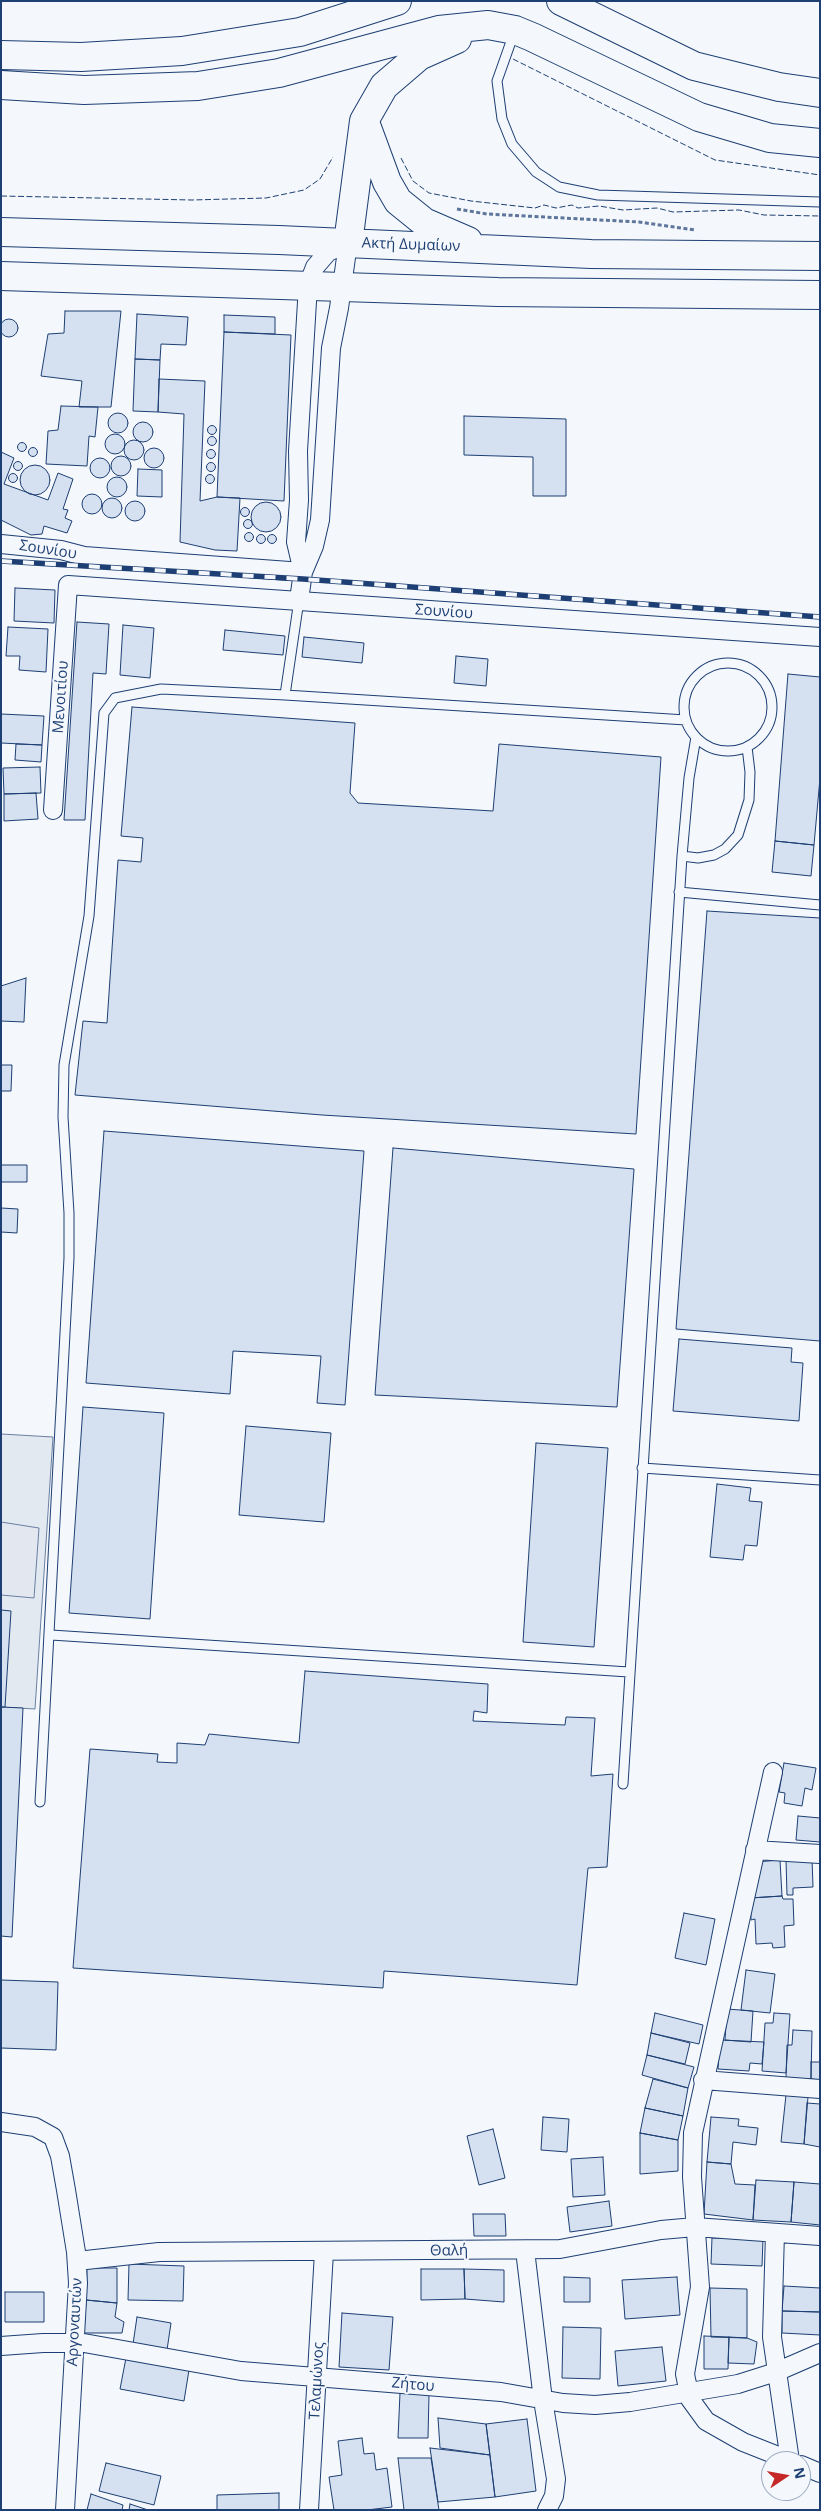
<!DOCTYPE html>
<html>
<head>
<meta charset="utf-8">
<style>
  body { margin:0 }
  #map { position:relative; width:821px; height:2511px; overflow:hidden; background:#f4f7fb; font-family:"Open Sans",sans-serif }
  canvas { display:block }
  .frame { position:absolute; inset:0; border:2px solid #1d3f73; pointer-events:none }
  .north { position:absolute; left:761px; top:2451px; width:50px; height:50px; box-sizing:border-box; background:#f4f7fb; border:1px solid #9eadc5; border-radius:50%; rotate:78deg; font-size:14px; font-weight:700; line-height:20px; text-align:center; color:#1d3f73 }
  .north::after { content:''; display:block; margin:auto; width:18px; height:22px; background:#c62828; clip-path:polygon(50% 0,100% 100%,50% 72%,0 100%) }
</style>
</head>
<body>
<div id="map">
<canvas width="821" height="2511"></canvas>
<div class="frame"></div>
<div class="north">N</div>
</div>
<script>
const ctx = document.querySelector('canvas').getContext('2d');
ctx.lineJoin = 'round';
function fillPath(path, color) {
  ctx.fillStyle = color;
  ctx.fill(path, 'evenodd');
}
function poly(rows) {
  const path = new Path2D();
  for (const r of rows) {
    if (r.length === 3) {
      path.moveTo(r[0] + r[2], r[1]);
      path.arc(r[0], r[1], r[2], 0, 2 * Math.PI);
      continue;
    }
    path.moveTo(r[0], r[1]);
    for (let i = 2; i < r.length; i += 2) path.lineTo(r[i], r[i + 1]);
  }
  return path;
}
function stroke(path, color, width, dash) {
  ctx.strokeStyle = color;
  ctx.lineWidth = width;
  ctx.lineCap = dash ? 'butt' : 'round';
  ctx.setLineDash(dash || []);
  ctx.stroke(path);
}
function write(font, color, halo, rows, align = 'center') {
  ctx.font = font + ' "Open Sans",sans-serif';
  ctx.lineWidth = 4;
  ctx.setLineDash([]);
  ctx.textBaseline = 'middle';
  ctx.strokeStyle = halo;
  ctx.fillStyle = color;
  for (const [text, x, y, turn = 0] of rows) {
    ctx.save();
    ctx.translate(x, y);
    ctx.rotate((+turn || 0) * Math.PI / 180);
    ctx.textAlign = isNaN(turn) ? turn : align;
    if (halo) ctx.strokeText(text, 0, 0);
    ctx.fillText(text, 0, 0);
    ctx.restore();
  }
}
const green = poly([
  [1,1434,53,1437,35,1709,1,1707,1,1434]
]);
const parking = poly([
  [1,1522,39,1528,34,1598,1,1595,1,1522]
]);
const building = poly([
  [65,311,121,311,111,407,79,407,82,381,41,376,48,334,64,333,65,311],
  [137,314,188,317,186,345,161,344,160,360,135,359,137,314],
  [224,315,275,317,275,334,224,332,224,315],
  [9,328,9],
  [224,332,291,335,284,501,217,497,224,332],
  [135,359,160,360,158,412,133,411,135,359],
  [159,379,205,381,200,501,217,497,240,498,237,551,215,550,180,542,184,414,158,412,159,379],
  [61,406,98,407,95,437,89,436,87,466,46,464,48,431,58,430,61,406],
  [118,423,10],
  [464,416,566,419,566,496,533,496,533,457,464,455,464,416],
  [143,432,10],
  [212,430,4.5],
  [115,444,10],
  [212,441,4.5],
  [134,450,10],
  [22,447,4.5],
  [33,452,4.5],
  [154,458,10],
  [211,454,4.5],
  [1,452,14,458,4,484,48,500,58,473,73,479,63,509,68,510,65,518,72,521,67,533,44,526,42,534,31,535,1,520,1,452],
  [121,466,10],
  [100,468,10],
  [18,466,4.5],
  [211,467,4.5],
  [35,480,15],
  [138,469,162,470,162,497,137,496,138,469],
  [13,478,4.5],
  [210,479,4.5],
  [117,487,10],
  [92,504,10],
  [112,508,10],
  [135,511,10],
  [266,517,15],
  [245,512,4.5],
  [248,524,4.5],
  [249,537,4.5],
  [272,539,4.5],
  [261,539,4.5],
  [15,588,55,590,54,623,14,621,15,588],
  [77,622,109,624,106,674,93,673,85,820,64,820,77,622],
  [123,625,154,628,150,678,120,675,123,625],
  [8,627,48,629,46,672,19,670,20,656,6,656,8,627],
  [225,630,285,636,283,655,223,650,225,630],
  [304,637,364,643,362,663,302,657,304,637],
  [456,656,488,659,486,686,454,683,456,656],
  [788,674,820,677,820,778,814,845,775,841,788,674],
  [132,707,355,723,350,793,358,803,493,811,499,744,661,757,636,1134,322,1115,75,1095,83,1021,107,1023,118,860,141,862,143,838,121,836,132,707],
  [1,714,44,716,42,745,1,743,1,714],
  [16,744,42,745,41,762,15,760,16,744],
  [40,767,41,793,4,794,3,768,40,767],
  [36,793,38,819,4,821,4,794,36,793],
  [775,841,814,845,811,876,772,872,775,841],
  [707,911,820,918,820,1341,676,1329,707,911],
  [26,978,24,1022,1,1021,1,986,26,978],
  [1,1065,12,1065,11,1091,1,1091,1,1065],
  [104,1131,364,1151,345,1405,317,1403,321,1356,233,1351,230,1394,86,1383,104,1131],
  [393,1148,634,1169,617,1407,375,1395,393,1148],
  [1,1165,27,1165,27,1182,1,1182,1,1165],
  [1,1208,18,1209,17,1233,1,1232,1,1208],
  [679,1339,792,1348,791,1362,803,1363,799,1421,673,1411,679,1339],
  [83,1407,164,1413,150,1619,69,1613,83,1407],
  [246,1426,331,1433,324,1522,239,1515,246,1426],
  [536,1443,608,1448,594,1647,523,1642,536,1443],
  [717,1484,751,1488,749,1501,762,1502,757,1546,745,1545,743,1560,710,1557,717,1484],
  [1,1610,11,1611,5,1707,1,1707,1,1610],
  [305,1671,488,1684,487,1713,474,1711,473,1721,565,1725,566,1717,595,1718,591,1776,613,1774,607,1867,588,1868,577,1985,384,1971,383,1988,73,1968,90,1749,158,1754,157,1762,177,1763,177,1743,205,1745,209,1734,299,1743,305,1671],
  [1,1707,23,1708,12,1937,1,1936,1,1707],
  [784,1763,816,1768,812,1790,805,1788,802,1806,784,1803,785,1793,779,1792,784,1763],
  [798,1816,820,1818,820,1842,796,1840,798,1816],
  [812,1859,813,1887,793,1888,793,1895,787,1895,786,1860,812,1859],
  [780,1860,782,1896,750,1898,756,1862,780,1860],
  [782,1896,783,1899,793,1899,794,1925,784,1926,785,1947,773,1948,772,1943,756,1944,755,1919,751,1920,750,1898,782,1896],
  [684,1913,715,1919,706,1965,675,1958,684,1913],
  [746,1970,775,1974,770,2013,741,2010,746,1970],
  [1,1980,58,1982,56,2050,1,2048,1,1980],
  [727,2009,753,2011,751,2042,725,2040,727,2009],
  [655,2013,703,2025,699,2044,651,2033,655,2013],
  [774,2013,790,2014,786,2073,762,2071,765,2023,773,2023,774,2013],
  [793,2030,812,2031,811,2079,786,2078,787,2045,792,2045,793,2030],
  [651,2033,690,2043,685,2064,647,2055,651,2033],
  [720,2040,764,2042,762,2064,750,2063,749,2071,718,2069,720,2040],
  [647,2055,694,2067,688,2088,642,2075,647,2055],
  [811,2062,820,2062,820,2080,811,2079,811,2062],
  [653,2079,688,2088,683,2116,645,2108,653,2079],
  [786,2095,808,2097,804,2144,781,2142,786,2095],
  [807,2103,820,2104,820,2147,804,2144,807,2103],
  [645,2108,683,2116,678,2140,640,2133,645,2108],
  [543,2117,569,2119,567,2152,541,2150,543,2117],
  [711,2117,739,2119,738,2126,758,2128,756,2145,733,2142,731,2164,707,2162,711,2117],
  [493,2129,505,2178,479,2185,467,2136,493,2129],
  [640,2133,678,2140,678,2171,640,2174,640,2133],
  [603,2157,605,2195,573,2197,571,2159,603,2157],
  [707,2162,731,2164,735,2184,755,2185,753,2220,704,2214,707,2162],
  [756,2180,794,2182,791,2222,753,2220,756,2180],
  [794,2182,820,2184,820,2225,791,2222,794,2182],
  [609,2201,612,2226,570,2232,567,2207,609,2201],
  [473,2214,505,2214,506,2236,474,2236,473,2214],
  [712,2238,763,2239,762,2266,711,2264,712,2238],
  [129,2264,184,2266,183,2301,128,2300,129,2264],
  [87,2268,117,2268,117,2303,86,2300,87,2268],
  [421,2269,464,2269,465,2299,421,2300,421,2269],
  [464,2269,504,2270,504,2302,465,2299,464,2269],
  [564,2277,590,2278,590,2302,564,2302,564,2277],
  [677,2277,680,2315,625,2319,622,2280,677,2277],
  [784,2286,820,2288,820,2312,782,2311,784,2286],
  [710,2288,747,2289,747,2338,711,2337,710,2288],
  [5,2292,44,2292,44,2322,5,2322,5,2292],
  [86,2300,117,2303,115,2317,124,2322,122,2333,84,2333,86,2300],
  [782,2311,820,2312,820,2335,782,2333,782,2311],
  [342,2313,393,2317,389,2370,339,2367,342,2313],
  [137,2317,171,2323,167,2350,133,2344,137,2317],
  [563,2327,601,2328,600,2379,562,2378,563,2327],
  [704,2336,729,2337,728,2369,704,2369,704,2336],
  [729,2337,747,2338,757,2342,754,2364,728,2363,729,2337],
  [662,2347,666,2381,618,2386,615,2351,662,2347],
  [126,2358,189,2370,184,2401,120,2389,126,2358],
  [400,2393,429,2394,428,2438,398,2438,400,2393],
  [438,2418,486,2424,490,2455,440,2448,438,2418],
  [527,2419,536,2491,495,2497,486,2424,527,2419],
  [362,2438,364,2454,374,2453,376,2470,387,2468,392,2507,367,2510,334,2510,329,2477,342,2475,338,2441,362,2438],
  [430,2448,490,2455,495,2497,438,2502,430,2448],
  [398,2458,431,2458,439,2510,404,2510,398,2458],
  [106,2463,161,2476,154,2505,99,2491,106,2463],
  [279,2493,279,2510,217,2510,217,2495,279,2493],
  [91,2494,123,2505,122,2510,87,2510,91,2494],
  [130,2504,148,2510,129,2510,130,2504]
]);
const path = poly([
  [457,209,487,214,639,222,695,230]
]);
const lane = poly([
  [514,33,497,81,502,119,512,144,536,172,559,187,598,195,820,202],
  [728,707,44],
  [285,695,686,720],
  [682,856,698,858,714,855,725,849,738,835,749,800,750,772,747,747],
  [679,892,820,905],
  [642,1468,820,1480],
  [51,1635,629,1672],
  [623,1784,682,856,689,778,696,737],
  [40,1802,69,1258,69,1213,63,1117,64,1065,89,916,104,713,115,698,161,689,285,695,299,600]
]);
const street = poly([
  [1,544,61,550,84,556,303,572],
  [303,572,296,542,299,500,298,451,308,285,315,267,328,252,343,245],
  [299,600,303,572,314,546,320,520,331,348,339,308,348,243],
  [53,810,68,585,820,637],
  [773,1772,693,2133,692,2177,700,2287,685,2374,690,2399,706,2421,743,2442,791,2461],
  [755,1850,820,1854],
  [703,2080,820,2089],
  [1,2122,35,2127,53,2137,60,2156,66,2190,76,2252,78,2283,65,2510],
  [775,2233,772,2337,790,2461],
  [525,2250,543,2400,556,2479,554,2496,547,2510],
  [77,2261,159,2252,560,2249,661,2230,695,2227,820,2236],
  [1,2346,43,2343,84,2343,241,2371,501,2392,563,2403,595,2405,630,2402,738,2384,776,2372,820,2353],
  [801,2465,820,2473],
  [309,2510,324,2252]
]);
const primary = poly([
  [561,1,694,66,779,87,820,93],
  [1,55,81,57,182,51,300,32,397,1],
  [1,85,84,90,198,86,279,73,439,30,488,25,515,30,532,37,699,117,770,138,820,143],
  [366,125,387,182,398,201,424,222,468,241],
  [1,232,279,240,591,254,820,256],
  [348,243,364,121,384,86,419,56,457,39],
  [1,276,498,292,820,295]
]);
const rail = poly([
  [1,561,303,579,820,617]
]);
const fence = poly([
  [513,59,715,160,820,175],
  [401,158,413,181,429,193,471,201,535,208,544,205,556,208,572,205,578,208,599,206,623,210,657,208,673,212,739,210,764,215,820,216],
  [1,196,192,200,266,198,304,190,320,179,333,157]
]);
const streetNames = [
  ["Ακτή Δυμαίων",411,245,2],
  ["Σουνίου",48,550,9],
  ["Σουνίου",444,612,4],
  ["Μενοιτίου",61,697,-86],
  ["Θαλή",449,2251,-1],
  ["Αργοναυτών",75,2322,-87],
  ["Τελαμώνος",317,2381,-87],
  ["Ζήτου",413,2385,5]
];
fillPath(green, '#e3e9f0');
stroke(green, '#687fa3', 1);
fillPath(parking, '#e3e8f0');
stroke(parking, '#687fa3', 1);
fillPath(building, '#d5e0f0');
stroke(building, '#1d3f73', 1);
stroke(lane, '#1d3f73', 11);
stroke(street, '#1d3f73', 20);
stroke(primary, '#1d3f73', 30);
stroke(path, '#5e769c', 3, [4, 2.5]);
stroke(lane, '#f4f7fb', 9);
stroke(street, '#f4f7fb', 18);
stroke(primary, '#f4f7fb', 28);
stroke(rail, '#1d3f73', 5.5);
stroke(rail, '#f4f7fb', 4, [11]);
stroke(fence, '#1d3f73', 1, [6, 2.5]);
write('15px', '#1d3f73', '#f4f7fb', streetNames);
</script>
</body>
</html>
